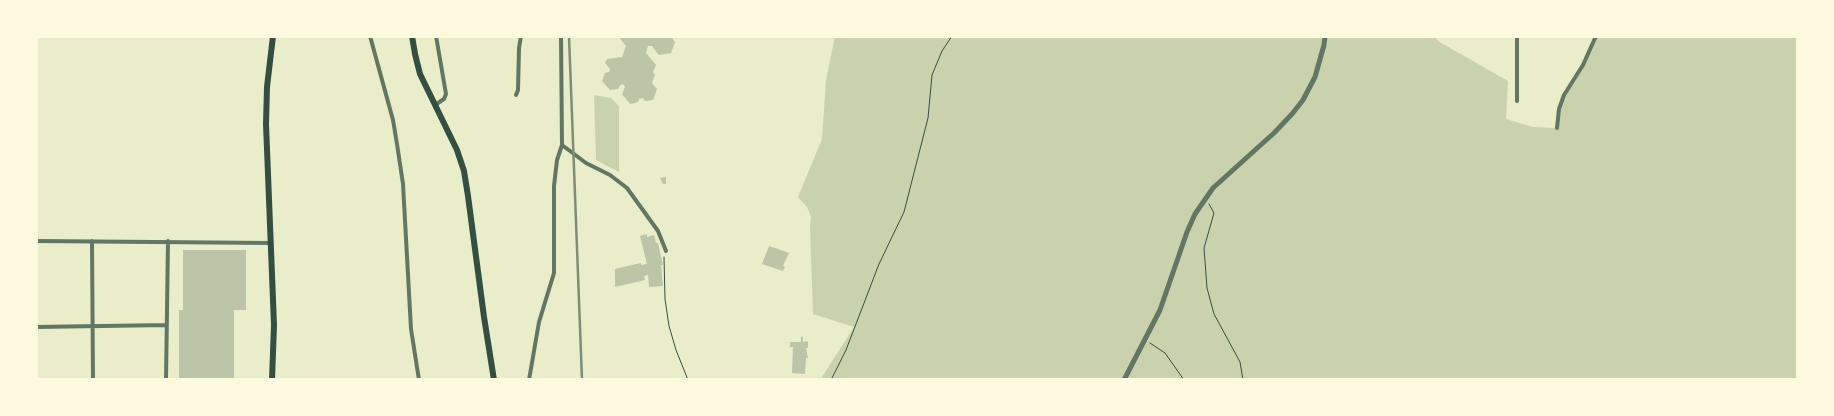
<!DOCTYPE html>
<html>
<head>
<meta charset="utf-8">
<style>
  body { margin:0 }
  #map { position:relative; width:1834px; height:416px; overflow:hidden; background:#e9edc9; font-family:Roboto,sans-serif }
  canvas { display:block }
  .frame { position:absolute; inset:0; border:38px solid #fefae0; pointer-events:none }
</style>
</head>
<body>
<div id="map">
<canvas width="1834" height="416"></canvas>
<div class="frame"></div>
</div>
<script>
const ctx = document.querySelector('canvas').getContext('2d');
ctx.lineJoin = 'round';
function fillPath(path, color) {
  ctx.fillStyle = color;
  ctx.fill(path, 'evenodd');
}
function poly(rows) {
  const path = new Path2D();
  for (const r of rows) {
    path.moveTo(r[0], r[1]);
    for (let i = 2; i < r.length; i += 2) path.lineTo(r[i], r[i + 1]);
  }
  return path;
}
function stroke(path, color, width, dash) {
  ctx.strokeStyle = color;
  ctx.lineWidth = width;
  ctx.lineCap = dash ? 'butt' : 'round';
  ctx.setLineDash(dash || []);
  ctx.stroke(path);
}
const green = poly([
  [835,36,1435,36,1438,41,1508,81,1506,119,1533,127,1556,128,1564,95,1583,65,1596,36,1798,36,1798,380,820,380,854,327,813,314,810,228,811,217,807,207,798,197,822,139,826,80],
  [594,95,611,98,619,106,619,172,596,160]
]);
const building = poly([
  [618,36,671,36,675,42,671,53,659,55,652,46,648,46,646,53,656,65,653,72,655,75,652,83,657,89,653,100,645,101,643,98,639,99,638,102,630,104,622,94,625,87,623,84,620,85,618,89,610,90,602,81,605,73,609,72,610,69,605,63,607,59,622,57,626,46],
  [666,177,666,184,663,184,660,178],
  [647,234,647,237,654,235,656,243,658,243,663,265,661,265,663,286,649,287,648,275,644,276,645,280,615,287,615,269,641,263,641,265,647,264,640,236],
  [769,246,789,253,783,266,785,267,783,271,762,264],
  [183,250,246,250,246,310,234,310,234,380,179,380,179,310,183,310],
  [801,337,803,337,803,342,808,341,808,348,806,348,808,358,806,358,805,374,792,373,793,347,790,347,790,342,801,342]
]);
const path = poly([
  [1209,204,1214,213,1204,248,1207,288,1214,314,1240,362,1243,380],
  [664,257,665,299,669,326,676,350,688,380],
  [1150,343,1165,353,1184,380],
  [831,380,846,350,879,264,904,212,928,118,932,75,942,51,952,36]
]);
const minor = poly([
  [370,36,393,120,397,144,403,184,411,329,419,380],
  [516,95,518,90,519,48,521,36],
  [1517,101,1517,36],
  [435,105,444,99,446,94,436,36],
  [1557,128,1559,109,1564,95,1583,65,1596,36],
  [562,145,586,163,610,175,627,188,658,231,666,251],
  [36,241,271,243],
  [92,241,93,380],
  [36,327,167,325],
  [166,380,168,241],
  [529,380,539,322,554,273,554,186,557,160,562,145,561,36]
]);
const tertiary = poly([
  [1124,380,1160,310,1187,232,1195,214,1213,188,1274,133,1292,114,1303,100,1315,77,1324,45,1325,36]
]);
const primary = poly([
  [412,36,415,54,420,74,457,150,464,171,468,196,484,317,494,380],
  [272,380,274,325,266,124,267,87,273,36]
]);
const rail = poly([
  [569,36,582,380]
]);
fillPath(green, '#cad2ad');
fillPath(building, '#bcc5a7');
stroke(path, '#344e41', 1);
stroke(minor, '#617663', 4);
stroke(tertiary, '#617663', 5);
stroke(primary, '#344e41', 6);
stroke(rail, '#7c8e77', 2.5);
</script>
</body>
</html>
